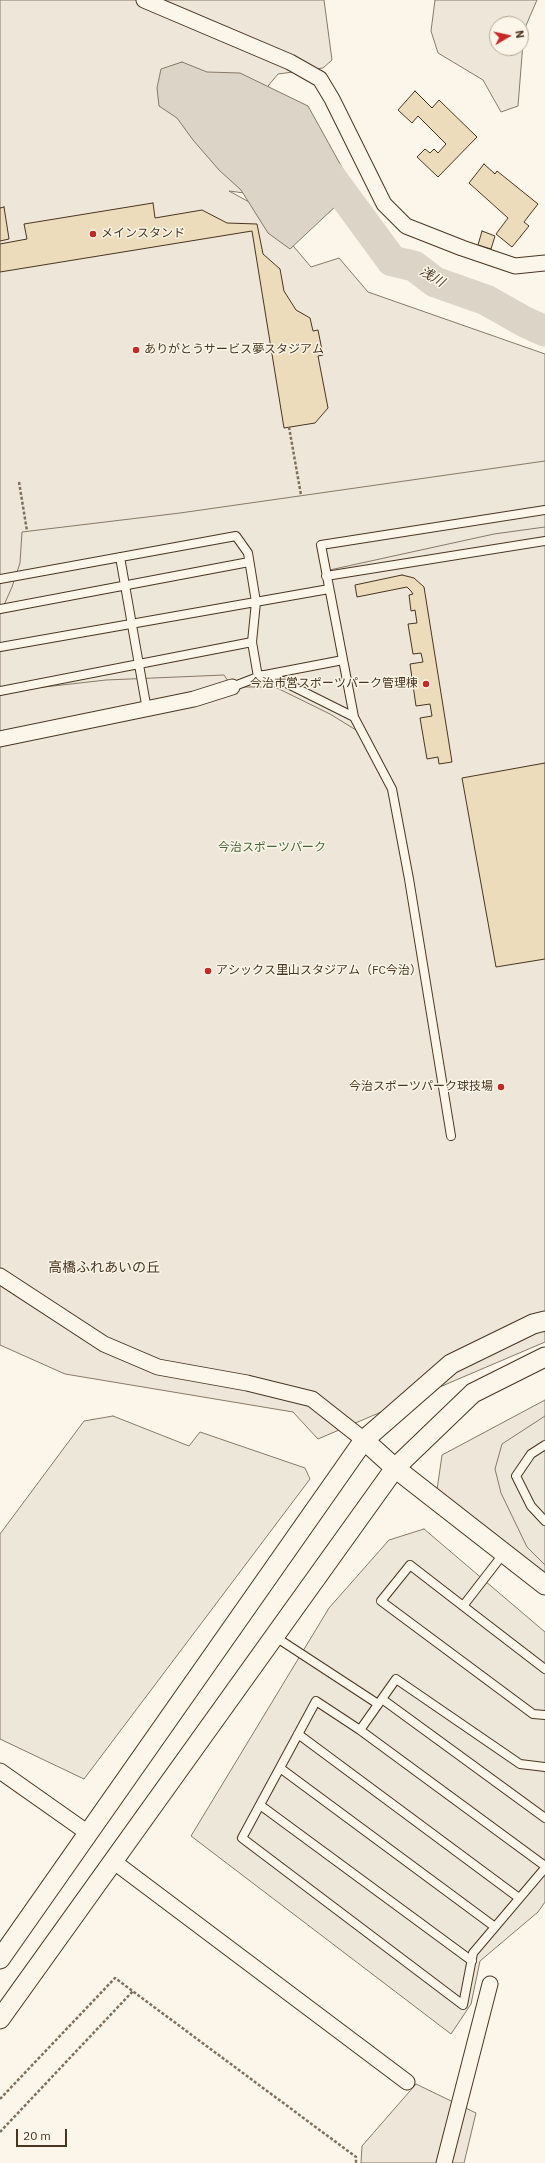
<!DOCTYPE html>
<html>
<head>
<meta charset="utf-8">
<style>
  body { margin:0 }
  #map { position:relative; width:545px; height:2163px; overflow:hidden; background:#fbf6e9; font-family:"IBM Plex Sans",sans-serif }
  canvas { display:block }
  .north { position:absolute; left:489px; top:16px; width:40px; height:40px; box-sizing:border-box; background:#fbf6e9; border:1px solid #b4a999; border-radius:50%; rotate:81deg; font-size:11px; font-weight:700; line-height:16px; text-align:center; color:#4a3520 }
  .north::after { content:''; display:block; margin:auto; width:14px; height:18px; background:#c62828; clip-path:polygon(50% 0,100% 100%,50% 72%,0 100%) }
  .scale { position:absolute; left:16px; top:2129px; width:51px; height:18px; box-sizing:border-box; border:2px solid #4a3520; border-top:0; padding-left:5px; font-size:12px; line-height:14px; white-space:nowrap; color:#4a3520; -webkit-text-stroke:3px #fbf6e9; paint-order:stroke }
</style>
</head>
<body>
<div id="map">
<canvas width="545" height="2163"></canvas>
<div class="north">N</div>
<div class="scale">20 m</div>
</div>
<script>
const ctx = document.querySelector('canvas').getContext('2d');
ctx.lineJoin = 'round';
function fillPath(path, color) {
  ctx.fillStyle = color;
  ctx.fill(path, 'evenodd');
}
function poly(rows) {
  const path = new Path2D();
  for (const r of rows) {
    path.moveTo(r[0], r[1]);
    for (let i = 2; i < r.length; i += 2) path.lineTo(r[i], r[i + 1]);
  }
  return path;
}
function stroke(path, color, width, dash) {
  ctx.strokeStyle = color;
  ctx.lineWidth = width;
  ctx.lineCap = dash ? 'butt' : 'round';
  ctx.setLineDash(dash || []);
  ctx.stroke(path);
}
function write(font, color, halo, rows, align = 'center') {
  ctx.font = font + ' "IBM Plex Sans","Noto Sans JP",sans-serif';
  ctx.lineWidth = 3;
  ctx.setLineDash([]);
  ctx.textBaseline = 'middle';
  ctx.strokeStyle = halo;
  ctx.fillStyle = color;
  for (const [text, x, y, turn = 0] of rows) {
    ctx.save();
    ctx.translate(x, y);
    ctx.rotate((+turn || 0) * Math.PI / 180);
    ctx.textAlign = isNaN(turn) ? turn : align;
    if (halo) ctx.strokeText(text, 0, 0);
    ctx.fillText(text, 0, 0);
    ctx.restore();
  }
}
const green = poly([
  [0,0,324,0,332,60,323,68,278,74,258,98,290,199,229,191,262,209,311,267,339,258,368,292,545,354,545,1342,318,1439,293,1412,65,1374,0,1345,0,0],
  [435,0,537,0,524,30,518,106,501,112,483,80,438,53,431,31,435,0],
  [497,24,521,24,521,48,497,48,497,24],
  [545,1400,545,1576,437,1490,442,1455,545,1400],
  [416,2084,476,2113,464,2163,361,2163,362,2146,416,2084]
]);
const parking = poly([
  [545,461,545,527,494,534,325,571,336,615,356,730,330,714,275,687,232,687,224,675,106,680,0,692,0,614,12,587,20,563,22,532,180,513,545,461],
  [113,1416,189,1446,200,1432,305,1468,310,1479,84,1779,0,1739,0,1534,84,1421,113,1416],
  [545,1416,545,1565,527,1547,501,1493,495,1469,502,1444,545,1416],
  [424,1529,545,1632,545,1902,538,1912,480,1961,471,2004,451,2034,191,1836,329,1608,389,1540,424,1529]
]);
const water = poly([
  [182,62,207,72,240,73,308,106,354,189,290,249,268,233,241,190,219,170,193,140,177,118,159,106,157,88,161,69,182,62]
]);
const river = poly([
  [329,175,392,261,414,266,435,282,486,300,525,322,545,331]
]);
const building = poly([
  [415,91,432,108,439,100,477,137,438,177,417,157,425,149,430,153,434,149,438,153,446,144,418,116,412,123,398,110,415,91],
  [484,164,495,174,497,171,538,204,524,222,529,226,512,247,496,234,508,218,469,183,484,164],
  [153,203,155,218,202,210,227,223,257,224,263,254,280,269,284,291,296,310,310,318,313,331,318,330,323,355,318,356,328,408,315,423,284,428,252,231,0,272,0,244,27,239,24,224,153,203],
  [4,207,9,239,0,241,0,208,4,207],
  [482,231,495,236,491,249,478,245,482,231],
  [402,575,414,578,424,587,452,762,439,764,438,757,427,759,420,718,432,716,430,704,416,706,410,664,423,662,421,653,413,654,408,624,417,623,415,610,411,611,409,595,413,594,411,591,407,587,357,597,355,585,402,575],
  [545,763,545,959,496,967,462,778,545,763]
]);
const path = poly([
  [289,427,301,495],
  [19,482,27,531],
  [0,2099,115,1978,356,2157,356,2163],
  [0,2132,133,1991]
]);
const service = poly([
  [120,557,147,710],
  [326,576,545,541],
  [0,579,236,536,248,553,256,602,252,642,258,677],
  [0,609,249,562],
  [0,647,329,589],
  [265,675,343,660],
  [232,687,263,675,280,680,354,717,321,545,545,510],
  [0,691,252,642],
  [354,717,392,789,409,879,451,1136],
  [545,1445,531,1454,516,1476,531,1506,545,1521],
  [504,1553,463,1606,545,1669],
  [463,1606,410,1565,381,1601,533,1714,545,1715],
  [274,1636,378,1704],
  [382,1699,545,1818],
  [360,1730,396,1679,520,1764,545,1767],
  [298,1734,519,1898],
  [280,1768,495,1927],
  [260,1805,472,1961],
  [545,1866,360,1730,316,1701,242,1838,463,2005,473,1953,545,1868]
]);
const minor = poly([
  [144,0,290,62,320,79,332,99,384,204,406,226,462,248,515,266,545,263],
  [0,739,194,699,232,687],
  [0,1276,104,1344,158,1367,247,1383,312,1399,364,1440],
  [0,1771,88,1833],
  [113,1861,407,2082],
  [444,2163,490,1984]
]);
const tertiary = poly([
  [364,1440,395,1468,545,1585],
  [0,1959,364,1440,451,1364,533,1324,545,1321],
  [0,2019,395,1468,473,1393,545,1357]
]);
const markers = [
  [93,234,4,"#c62828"],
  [136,350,4,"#c62828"],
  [426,684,4,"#c62828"],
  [208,971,4,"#c62828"],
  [501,1087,4,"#c62828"]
];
const poiNames = [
  ["メインスタンド",101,234],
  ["ありがとうサービス夢スタジアム",144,350],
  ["今治市営スポーツパーク管理棟",418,684,"right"],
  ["アシックス里山スタジアム（FC今治）",216,971],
  ["今治スポーツパーク球技場",493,1087,"right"]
];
const parkNames = [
  ["今治スポーツパーク",272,848]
];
const waterNames = [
  ["浅川",432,277,31]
];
const quarterNames = [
  ["高橋ふれあいの丘",104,1268]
];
fillPath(green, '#ede6d9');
stroke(green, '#887966', 1);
fillPath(parking, '#ede7d9');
stroke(parking, '#887966', 1);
fillPath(water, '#dcd4c6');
stroke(water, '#887966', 1);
stroke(river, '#dcd4c6', 31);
fillPath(building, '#ecdcbc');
stroke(building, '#4a3520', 1);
stroke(service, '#4a3520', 10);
stroke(minor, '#4a3520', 17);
stroke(tertiary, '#4a3520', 21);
stroke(path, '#7f6f5c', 2.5, [3, 2]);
stroke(service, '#fbf6e9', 8);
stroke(minor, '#fbf6e9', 15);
stroke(tertiary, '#fbf6e9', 19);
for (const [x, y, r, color] of markers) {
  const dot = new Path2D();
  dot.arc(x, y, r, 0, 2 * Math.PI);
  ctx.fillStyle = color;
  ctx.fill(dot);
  stroke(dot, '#fbf6e9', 1.5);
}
write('12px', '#4a3520', '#fbf6e9', poiNames, 'left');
write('12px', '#436837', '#fbf6e9', parkNames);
write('italic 13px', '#4a3520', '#fbf6e9', waterNames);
write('14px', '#4a3520', '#fbf6e9', quarterNames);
</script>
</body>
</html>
